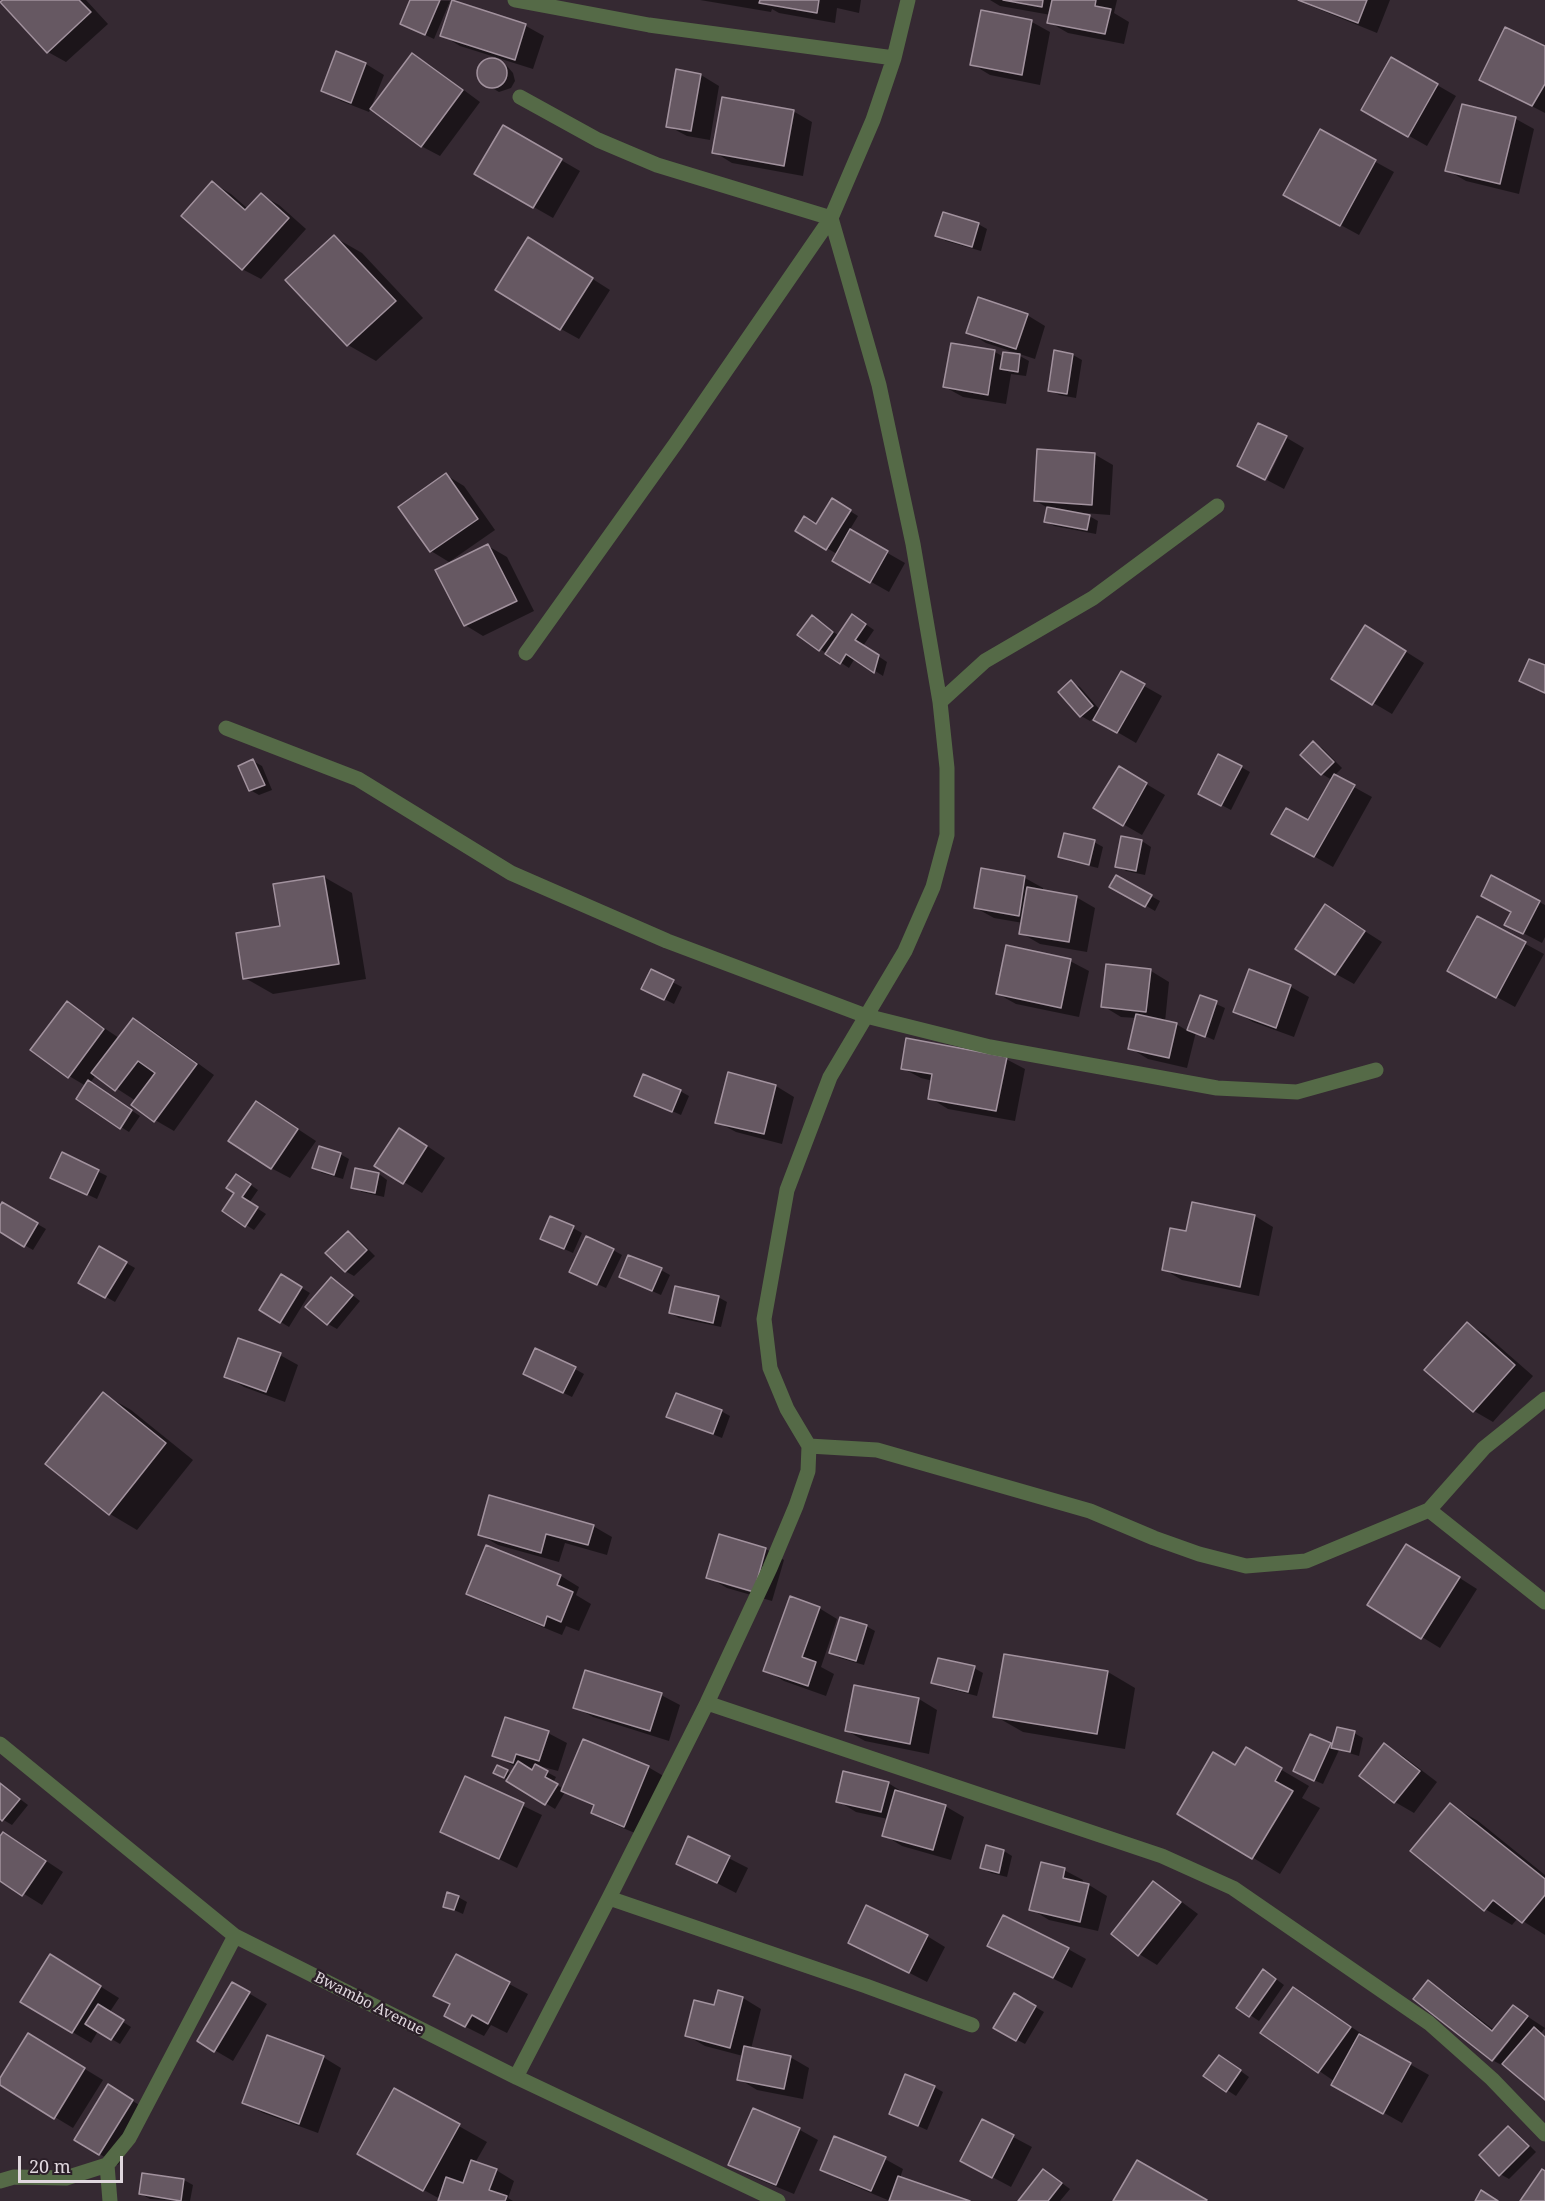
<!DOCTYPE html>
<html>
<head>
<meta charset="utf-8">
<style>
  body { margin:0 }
  #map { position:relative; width:1545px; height:2201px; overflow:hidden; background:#352932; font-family:"Noto Serif",serif }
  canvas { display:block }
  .scale { position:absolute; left:18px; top:2156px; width:105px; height:27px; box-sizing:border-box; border:3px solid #e0d7de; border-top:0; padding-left:8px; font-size:18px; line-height:21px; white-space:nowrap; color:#e0d7de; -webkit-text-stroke:4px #2b1f28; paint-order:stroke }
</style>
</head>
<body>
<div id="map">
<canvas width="1545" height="2201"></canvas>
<div class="scale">20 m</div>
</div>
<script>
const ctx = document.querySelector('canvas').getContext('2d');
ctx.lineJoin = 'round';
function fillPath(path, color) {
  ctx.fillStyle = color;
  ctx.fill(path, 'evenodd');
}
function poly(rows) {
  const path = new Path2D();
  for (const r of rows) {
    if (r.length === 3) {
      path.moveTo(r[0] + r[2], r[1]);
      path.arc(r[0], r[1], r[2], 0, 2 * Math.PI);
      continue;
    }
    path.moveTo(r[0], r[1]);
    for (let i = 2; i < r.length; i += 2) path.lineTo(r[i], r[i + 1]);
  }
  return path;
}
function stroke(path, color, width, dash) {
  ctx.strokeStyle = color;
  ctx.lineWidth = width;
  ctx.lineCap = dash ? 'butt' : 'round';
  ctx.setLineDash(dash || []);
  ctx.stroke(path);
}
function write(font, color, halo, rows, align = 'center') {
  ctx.font = font + ' "Noto Serif",serif';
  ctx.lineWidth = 5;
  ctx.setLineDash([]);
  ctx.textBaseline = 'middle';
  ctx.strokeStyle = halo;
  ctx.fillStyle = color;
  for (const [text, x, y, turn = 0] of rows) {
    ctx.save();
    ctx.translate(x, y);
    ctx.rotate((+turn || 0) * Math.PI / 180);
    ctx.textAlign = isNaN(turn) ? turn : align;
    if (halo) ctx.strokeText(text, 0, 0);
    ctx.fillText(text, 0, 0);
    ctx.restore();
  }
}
const shadow = poly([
  [5,0,86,0,108,24,66,62,48,52],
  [412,0,450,1,434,39,402,24],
  [700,0,861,0,859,13,837,8,835,23,779,13,772,9,771,12],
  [990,0,1117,0,1114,13,1129,22,1124,44,1068,33,1049,22,1051,15,1000,6],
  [1296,0,1390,0,1377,33],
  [452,2,526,26,544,36,533,69,460,46,442,35],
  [983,12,1032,22,1050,32,1040,85,990,75,972,64],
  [1545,48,1545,113,1481,80],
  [337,53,366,64,384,75,371,108,412,55,430,65,480,102,440,156,421,146,371,108,369,112,341,101,323,91],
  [1392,59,1456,96,1427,146,1363,110],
  [493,60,507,66,513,73,515,81,511,88,499,92,482,82,478,74,481,65],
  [701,75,719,86,710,140,687,136,668,126],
  [1463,106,1516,119,1534,129,1519,194,1466,181,1447,170],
  [793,111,812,122,803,176,732,163,714,152],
  [504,127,580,171,553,218,476,174],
  [1321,132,1394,172,1359,235,1304,205],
  [213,183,231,194,247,208,261,195,279,205,306,229,261,279,242,269],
  [978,224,987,229,981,251,946,241,937,235],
  [334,237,362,253,423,318,376,361,348,345,287,280],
  [547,250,610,290,579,339,561,329],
  [1027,315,1045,326,1035,359,986,343,968,332],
  [995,352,1004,357,1004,353,1020,356,1029,361,1026,376,1011,374,1006,404,963,397,945,387],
  [1056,352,1073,355,1082,360,1076,398,1059,395,1050,390],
  [1287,438,1304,448,1284,489,1267,480],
  [1094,454,1113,465,1110,515,1084,513,1098,521,1096,534,1054,526,1045,521,1048,508,1036,501],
  [446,475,464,486,495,530,449,562,431,551],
  [832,500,858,516,849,531,905,563,889,592,852,571,837,554,797,531,817,526],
  [488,546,507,557,534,611,483,636,465,625],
  [861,621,874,630,863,646,887,662,883,676,855,658,849,668,820,649,821,622,839,636],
  [1384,638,1424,663,1392,714,1333,679],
  [1121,673,1162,696,1136,743,1095,719,1098,714,1090,721,1081,716,1071,682,1080,687,1100,710],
  [1313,743,1322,748,1342,768,1334,776,1372,797,1333,867,1273,833,1308,822,1332,780,1322,774,1302,755],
  [253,761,262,766,272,790,259,795,250,790],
  [1241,767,1250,772,1231,810,1206,797],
  [1119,768,1165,795,1142,835,1095,808],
  [1122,838,1142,841,1151,847,1145,875,1126,871,1117,866],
  [1094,842,1103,847,1098,868,1069,861,1060,856],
  [982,870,1025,878,1043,888,1043,892,1076,897,1095,908,1087,952,1040,944,1021,933,1023,923,994,918,976,908],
  [324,877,352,893,366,979,273,994,245,978,282,927],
  [1116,877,1160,901,1155,911,1112,886],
  [1492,877,1545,905,1545,937,1542,943,1506,924,1512,912],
  [1325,906,1382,942,1354,984,1336,974],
  [1478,918,1544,954,1515,1007,1468,981],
  [1070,961,1089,971,1079,1017,1016,1004,998,994],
  [651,971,682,987,674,1004,652,993],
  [1151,971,1169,982,1165,1022,1176,1024,1188,1031,1201,997,1225,1008,1214,1040,1196,1032,1187,1068,1148,1059,1130,1048,1136,1018,1121,1017,1103,1006],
  [1249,971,1291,987,1309,997,1294,1037,1253,1022,1234,1011],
  [67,1003,119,1038,134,1020,152,1030,214,1075,174,1131,155,1120,133,1104,136,1101,96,1075,90,1083,140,1116,129,1132,121,1127,86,1086,69,1076],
  [1006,1059,1025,1069,1015,1121,948,1109,930,1098,933,1081,921,1078,902,1068],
  [776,1086,794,1097,782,1144,736,1132,717,1122],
  [680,1091,689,1096,681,1115,636,1095],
  [275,1114,316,1141,290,1178,271,1168],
  [418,1140,445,1158,422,1193,376,1165],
  [63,1154,107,1176,97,1199,61,1182],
  [340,1154,349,1159,343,1179,322,1173,314,1168],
  [379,1174,387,1180,384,1197,362,1192,353,1187],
  [245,1181,258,1190,249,1203,266,1214,254,1230,224,1211],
  [3,1204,46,1229,33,1250,0,1231,0,1209],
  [1193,1204,1255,1216,1273,1227,1259,1296,1182,1280,1163,1269,1187,1232],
  [573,1228,582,1233,573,1253,551,1243],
  [348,1233,357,1238,375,1256,354,1276,345,1271],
  [100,1248,135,1268,115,1302,80,1282],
  [613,1250,622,1255,606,1288,580,1276],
  [661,1270,670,1275,661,1295,629,1281],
  [282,1276,310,1293,289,1327,261,1310],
  [331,1278,360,1301,337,1329,328,1324],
  [718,1297,727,1302,721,1327,679,1318,670,1313],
  [1467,1324,1485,1334,1533,1376,1493,1422,1474,1411,1426,1370],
  [280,1355,298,1365,285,1402,244,1387,226,1376],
  [575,1369,584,1374,572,1397,533,1378],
  [103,1394,131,1410,193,1460,137,1530,110,1514],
  [721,1411,730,1416,722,1438,668,1416],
  [593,1526,612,1537,607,1555,565,1543,559,1562,498,1545,479,1534],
  [720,1536,766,1549,784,1560,772,1601,727,1588,708,1577],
  [726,1582,761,1592,760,1595,726,1585],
  [487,1546,561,1576,579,1587,576,1595,591,1604,579,1631,566,1626,562,1635,486,1604,467,1594],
  [1425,1556,1477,1589,1440,1648,1422,1637],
  [819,1608,837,1619,821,1667,834,1674,826,1696,784,1681,765,1670],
  [866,1626,875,1631,864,1665,840,1658,831,1653],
  [974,1668,983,1673,977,1696,942,1687,933,1682],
  [586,1672,661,1695,680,1705,669,1741,593,1717,575,1707],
  [1108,1672,1135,1688,1125,1749,1023,1732,995,1716],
  [919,1699,937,1710,929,1754,865,1741,847,1731],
  [548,1733,567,1743,558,1771,532,1764,556,1777,553,1783,564,1789,584,1741,648,1767,667,1778,642,1836,611,1823,593,1812,595,1807,565,1792,555,1809,503,1777,497,1767,512,1774,516,1767,494,1755],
  [1354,1733,1363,1738,1359,1756,1339,1750,1323,1784,1304,1776,1311,1736,1333,1746],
  [1384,1745,1403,1756,1437,1782,1414,1813,1395,1802,1361,1776],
  [1246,1749,1309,1786,1302,1798,1320,1808,1280,1874,1179,1813,1236,1767],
  [466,1778,542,1815,517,1868,442,1831],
  [888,1783,906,1794,945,1806,964,1817,951,1860,902,1846,884,1835,888,1819,856,1812,838,1801],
  [0,1784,28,1805,12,1825,2,1819,0,1822],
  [1450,1805,1478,1821,1545,1875,1545,1935,1518,1918,1512,1925,1485,1909],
  [689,1838,748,1868,736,1893,678,1863],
  [0,1839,22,1845,63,1872,42,1905,0,1879],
  [987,1847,1004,1851,1012,1856,1007,1877,991,1873,982,1868],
  [1064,1870,1083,1880,1082,1884,1089,1885,1107,1896,1098,1931,1049,1920,1031,1909],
  [1153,1883,1171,1894,1198,1914,1157,1965,1139,1954],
  [458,1897,467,1902,463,1914,445,1906],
  [927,1936,945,1947,927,1982,850,1942],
  [1068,1949,1086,1959,1072,1988,1008,1956],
  [456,1956,528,1994,507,2033,491,2025,484,2036,464,2026,451,2004],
  [69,1967,119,1998,109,2013,131,2027,120,2044,98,2031,91,2043,22,2002],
  [1272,1976,1284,1985,1259,2021,1238,2007],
  [1428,1982,1446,1993,1494,2030,1513,2007,1545,2028,1541,2033,1545,2036,1545,2098,1511,2070,1494,2061,1511,2039,1507,2039,1491,2059],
  [233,1984,267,2004,233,2061,199,2041],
  [1294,1989,1368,2038,1367,2040,1429,2075,1402,2123,1333,2084,1334,2081,1263,2033],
  [720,1992,743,1998,761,2009,751,2049,790,2057,809,2068,803,2099,757,2090,739,2079,743,2056,705,2046,686,2035,716,2006],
  [1015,1995,1044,2012,1025,2044,995,2028],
  [47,2046,103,2080,73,2128,0,2084,0,2081],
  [323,2057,341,2068,318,2133,263,2113,244,2103],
  [1228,2062,1249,2077,1236,2096,1206,2076],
  [934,2087,943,2092,927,2130,891,2114],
  [395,2090,487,2142,475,2163,496,2170,514,2181,508,2198,513,2201,439,2201,440,2199,386,2169],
  [126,2097,151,2112,118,2165,76,2140],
  [753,2110,800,2130,818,2140,794,2194,748,2175,730,2164],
  [983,2121,1032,2147,1011,2187,981,2171],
  [1508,2128,1517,2133,1536,2152,1509,2179,1500,2174],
  [885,2159,903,2169,900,2178,965,2201,890,2201,840,2180,822,2169],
  [1044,2170,1070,2189,1060,2201,1020,2201],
  [143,2174,184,2180,193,2185,190,2201,150,2199,141,2194]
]);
const building = poly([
  [3,0,79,0,91,12,47,53,0,2,3,0],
  [410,0,440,0,425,35,400,24,410,0],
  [452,0,526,24,515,60,440,36,452,0],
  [760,0,819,0,817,13,759,3,760,0],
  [1003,0,1043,0,1042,7,1003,0],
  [1052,0,1096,0,1095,6,1111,9,1105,34,1047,23,1052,0],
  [1298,0,1367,0,1358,23,1298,0],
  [981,10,1032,20,1022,75,970,65,981,10],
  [1505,27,1545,46,1545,84,1532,106,1479,80,1505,27],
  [336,51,366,63,351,103,321,91,336,51],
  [412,53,463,90,421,147,370,109,412,53],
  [1391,57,1438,84,1408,137,1361,110,1391,57],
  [492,73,15],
  [676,69,701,74,691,131,666,127,676,69],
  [722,97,794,110,784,166,712,153,722,97],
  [1462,104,1516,117,1500,184,1445,171,1462,104],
  [503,125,562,159,533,208,474,174,503,125],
  [1320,129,1376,160,1340,226,1283,195,1320,129],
  [212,181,245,210,261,193,289,218,242,270,181,216,212,181],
  [943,212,979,223,972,247,935,236,943,212],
  [334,235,396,301,347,346,285,280,334,235],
  [528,237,593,278,560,330,495,290,528,237],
  [978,297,1028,314,1016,349,966,333,978,297],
  [951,343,995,350,988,395,943,387,951,343],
  [1054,350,1073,354,1067,394,1048,391,1054,350],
  [1003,352,1020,354,1018,372,1000,369,1003,352],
  [1258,423,1287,436,1265,480,1237,466,1258,423],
  [1037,449,1095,453,1092,505,1034,501,1037,449],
  [446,473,478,519,430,552,398,507,446,473],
  [832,498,851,510,826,550,795,531,804,516,816,524,832,498],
  [1047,507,1090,515,1087,530,1044,522,1047,507],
  [850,529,888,551,870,583,832,561,850,529],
  [488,544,517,601,464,626,435,570,488,544],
  [852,614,866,624,855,640,879,655,874,673,846,654,840,664,825,654,852,614],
  [812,615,833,632,819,651,797,635,812,615],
  [1365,625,1406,651,1372,705,1331,679,1365,625],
  [1529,659,1545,665,1545,693,1519,681,1529,659],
  [1121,671,1145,684,1117,733,1093,720,1121,671],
  [1071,680,1093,706,1080,717,1058,692,1071,680],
  [1313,741,1334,762,1321,775,1300,755,1313,741],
  [1218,754,1242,766,1221,806,1198,794,1218,754],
  [253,759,265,785,249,791,238,766,253,759],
  [1119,766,1147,783,1123,826,1093,808,1119,766],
  [1334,774,1355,785,1314,857,1271,834,1286,808,1308,820,1334,774],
  [1064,833,1095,840,1089,865,1058,857,1064,833],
  [1121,836,1142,840,1136,871,1115,867,1121,836],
  [981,868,1025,876,1019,916,974,908,981,868],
  [1116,875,1152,895,1145,907,1109,887,1116,875],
  [1491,875,1540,901,1523,934,1504,925,1511,912,1481,896,1491,875],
  [324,876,339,964,243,979,236,933,280,926,273,884,324,876],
  [1027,887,1077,896,1069,942,1019,934,1027,887],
  [1325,904,1365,931,1335,975,1295,949,1325,904],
  [1477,916,1526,942,1496,998,1447,971,1477,916],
  [1006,945,1071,959,1061,1008,996,994,1006,945],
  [1106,964,1151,969,1146,1012,1101,1007,1106,964],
  [651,969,674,980,664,1000,641,989,651,969],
  [1249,969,1291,985,1276,1028,1233,1012,1249,969],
  [1200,995,1217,1001,1205,1037,1187,1030,1200,995],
  [67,1001,104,1029,68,1078,30,1050,67,1001],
  [1136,1014,1177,1023,1169,1058,1128,1049,1136,1014],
  [133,1018,197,1064,154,1122,131,1105,155,1073,138,1061,115,1091,91,1073,133,1018],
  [906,1038,1007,1057,996,1111,928,1099,932,1074,901,1069,906,1038],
  [728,1072,776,1085,764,1134,715,1123,728,1072],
  [643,1074,681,1090,672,1112,634,1096,643,1074],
  [88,1080,132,1110,120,1129,76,1099,88,1080],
  [256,1101,298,1129,271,1169,228,1141,256,1101],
  [399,1128,427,1146,403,1184,374,1166,399,1128],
  [319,1146,341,1153,334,1175,312,1168,319,1146],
  [62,1152,99,1170,87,1195,50,1178,62,1152],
  [355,1168,379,1173,375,1193,351,1188,355,1168],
  [236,1174,251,1184,242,1197,258,1207,245,1227,222,1211,234,1193,226,1188,236,1174],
  [2,1202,38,1223,24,1247,0,1232,0,1206,2,1202],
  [1192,1202,1255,1215,1240,1287,1162,1270,1170,1228,1186,1231,1192,1202],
  [550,1216,574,1226,564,1249,540,1239,550,1216],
  [348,1231,367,1250,345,1272,325,1253,348,1231],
  [586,1236,614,1249,597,1285,569,1272,586,1236],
  [99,1246,127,1262,105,1298,78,1283,99,1246],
  [628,1255,662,1268,652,1291,619,1277,628,1255],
  [281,1274,302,1287,280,1323,259,1310,281,1274],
  [331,1277,353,1295,327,1325,305,1307,331,1277],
  [675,1286,719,1296,713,1323,669,1313,675,1286],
  [1467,1322,1515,1365,1473,1412,1424,1370,1467,1322],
  [238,1338,281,1353,266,1392,224,1377,238,1338],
  [535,1348,576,1367,563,1393,523,1374,535,1348],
  [103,1392,166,1443,109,1515,45,1464,103,1392],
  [676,1393,722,1410,713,1434,666,1417,676,1393],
  [489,1495,594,1525,588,1545,546,1534,541,1553,478,1535,489,1495],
  [719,1534,766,1548,754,1592,706,1578,719,1534],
  [1406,1544,1460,1577,1421,1639,1367,1605,1406,1544],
  [486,1545,561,1575,557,1585,573,1592,561,1622,547,1616,544,1626,466,1594,486,1545],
  [790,1596,820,1607,802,1657,816,1662,808,1686,763,1671,790,1596],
  [840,1617,867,1625,856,1661,829,1653,840,1617],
  [1004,1654,1108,1671,1097,1734,993,1717,1004,1654],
  [938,1658,975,1666,968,1692,931,1683,938,1658],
  [585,1670,662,1693,650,1731,573,1708,585,1670],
  [854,1685,919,1698,910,1744,845,1731,854,1685],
  [505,1717,549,1731,539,1761,516,1754,513,1763,492,1756,505,1717],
  [1337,1727,1355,1731,1350,1752,1331,1748,1337,1727],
  [1310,1734,1331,1743,1314,1781,1293,1771,1310,1734],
  [583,1739,649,1766,624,1827,591,1813,594,1805,561,1791,583,1739],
  [1384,1743,1420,1771,1394,1803,1359,1776,1384,1743],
  [1246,1747,1282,1768,1275,1781,1293,1791,1252,1859,1177,1814,1213,1752,1235,1765,1246,1747],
  [518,1761,532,1770,535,1764,548,1771,545,1777,558,1784,545,1805,506,1781,518,1761],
  [497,1765,508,1770,504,1778,493,1773,497,1765],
  [843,1771,889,1782,881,1812,836,1802,843,1771],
  [465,1776,524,1803,499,1859,440,1832,465,1776],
  [0,1783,20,1799,2,1821,0,1819,0,1783],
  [895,1790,946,1805,933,1850,882,1836,895,1790],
  [1450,1803,1545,1879,1545,1895,1522,1923,1493,1900,1484,1911,1410,1851,1450,1803],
  [3,1832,46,1861,22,1896,0,1881,0,1836,3,1832],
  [688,1836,730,1856,717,1883,676,1864,688,1836],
  [986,1845,1004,1850,999,1873,980,1868,986,1845],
  [1041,1862,1065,1868,1063,1878,1089,1884,1080,1922,1029,1910,1041,1862],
  [1153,1881,1181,1902,1138,1956,1111,1934,1153,1881],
  [447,1892,459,1896,454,1910,443,1907,447,1892],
  [866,1905,928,1935,909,1973,848,1943,866,1905],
  [1003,1915,1069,1948,1053,1978,987,1946,1003,1915],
  [50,1954,101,1986,72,2033,20,2002,50,1954],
  [456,1954,510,1982,488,2024,472,2015,465,2027,444,2016,450,2004,433,1996,456,1954],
  [1263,1969,1276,1979,1249,2017,1236,2008,1263,1969],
  [1428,1980,1492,2031,1513,2005,1528,2016,1492,2061,1413,1999,1428,1980],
  [232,1982,250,1992,214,2052,197,2041,232,1982],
  [1293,1987,1351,2027,1318,2073,1260,2033,1293,1987],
  [718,1990,743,1997,730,2048,685,2036,694,2000,714,2005,718,1990],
  [1014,1993,1036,2006,1016,2041,993,2028,1014,1993],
  [98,2004,124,2020,111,2040,85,2024,98,2004],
  [1534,2027,1545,2037,1545,2100,1502,2064,1534,2027],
  [28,2033,85,2068,54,2119,0,2085,0,2078,28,2033],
  [1359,2034,1411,2063,1383,2114,1331,2085,1359,2034],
  [267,2035,324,2056,299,2124,242,2103,267,2035],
  [744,2046,791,2056,784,2089,737,2080,744,2046],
  [1219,2055,1241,2070,1226,2092,1203,2076,1219,2055],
  [905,2074,935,2086,918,2126,889,2114,905,2074],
  [108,2084,133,2100,99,2155,74,2140,108,2084],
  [394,2088,460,2124,423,2191,357,2154,394,2088],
  [753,2108,800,2128,776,2185,728,2165,753,2108],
  [982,2119,1014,2135,992,2178,960,2161,982,2119],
  [1508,2126,1529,2146,1499,2176,1479,2155,1508,2126],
  [834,2136,886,2157,871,2191,820,2170,834,2136],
  [471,2160,497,2169,489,2190,507,2196,505,2201,438,2201,446,2177,463,2183,471,2160],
  [1137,2160,1207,2200,1206,2201,1113,2201,1137,2160],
  [1043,2169,1062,2183,1048,2201,1018,2201,1043,2169],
  [1542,2169,1545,2171,1545,2201,1520,2201,1542,2169],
  [142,2173,184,2179,181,2201,139,2194,142,2173],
  [898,2176,970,2201,889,2201,898,2176],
  [1481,2190,1498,2201,1475,2201,1481,2190]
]);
const street = poly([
  [515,0,649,25,894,58],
  [526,653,676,443,831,218,873,120,894,58,908,0],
  [940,702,985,661,1093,598,1217,506],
  [226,728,358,779,511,873,667,941,866,1016,990,1047,1217,1088,1297,1092,1376,1070],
  [809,1446,877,1450,1090,1511,1154,1538,1199,1554,1246,1566,1306,1561,1429,1510,1484,1448,1545,1399],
  [1429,1510,1545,1602],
  [707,1703,1162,1856,1233,1888,1429,2023,1492,2079,1545,2134],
  [0,1744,235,1936,516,2077,778,2201],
  [609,1898,866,1986,972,2025],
  [516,2077,609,1898,707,1703,770,1568,796,1506,808,1471,809,1446,787,1409,770,1368,764,1319,787,1190,830,1077,905,951,933,887,947,835,947,768,940,702,913,544,879,385,831,218,657,165,598,140,520,97],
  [107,2165,110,2201],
  [0,2181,14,2177,66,2178,107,2165,129,2138,235,1936]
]);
const streetNames = [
  ["Bwambo Avenue",369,2004,27]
];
fillPath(shadow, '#0007');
fillPath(building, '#665862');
stroke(building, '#a2929e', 1.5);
stroke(street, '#556a47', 15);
write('15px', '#e0d7de', '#2b1f28', streetNames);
</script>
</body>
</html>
